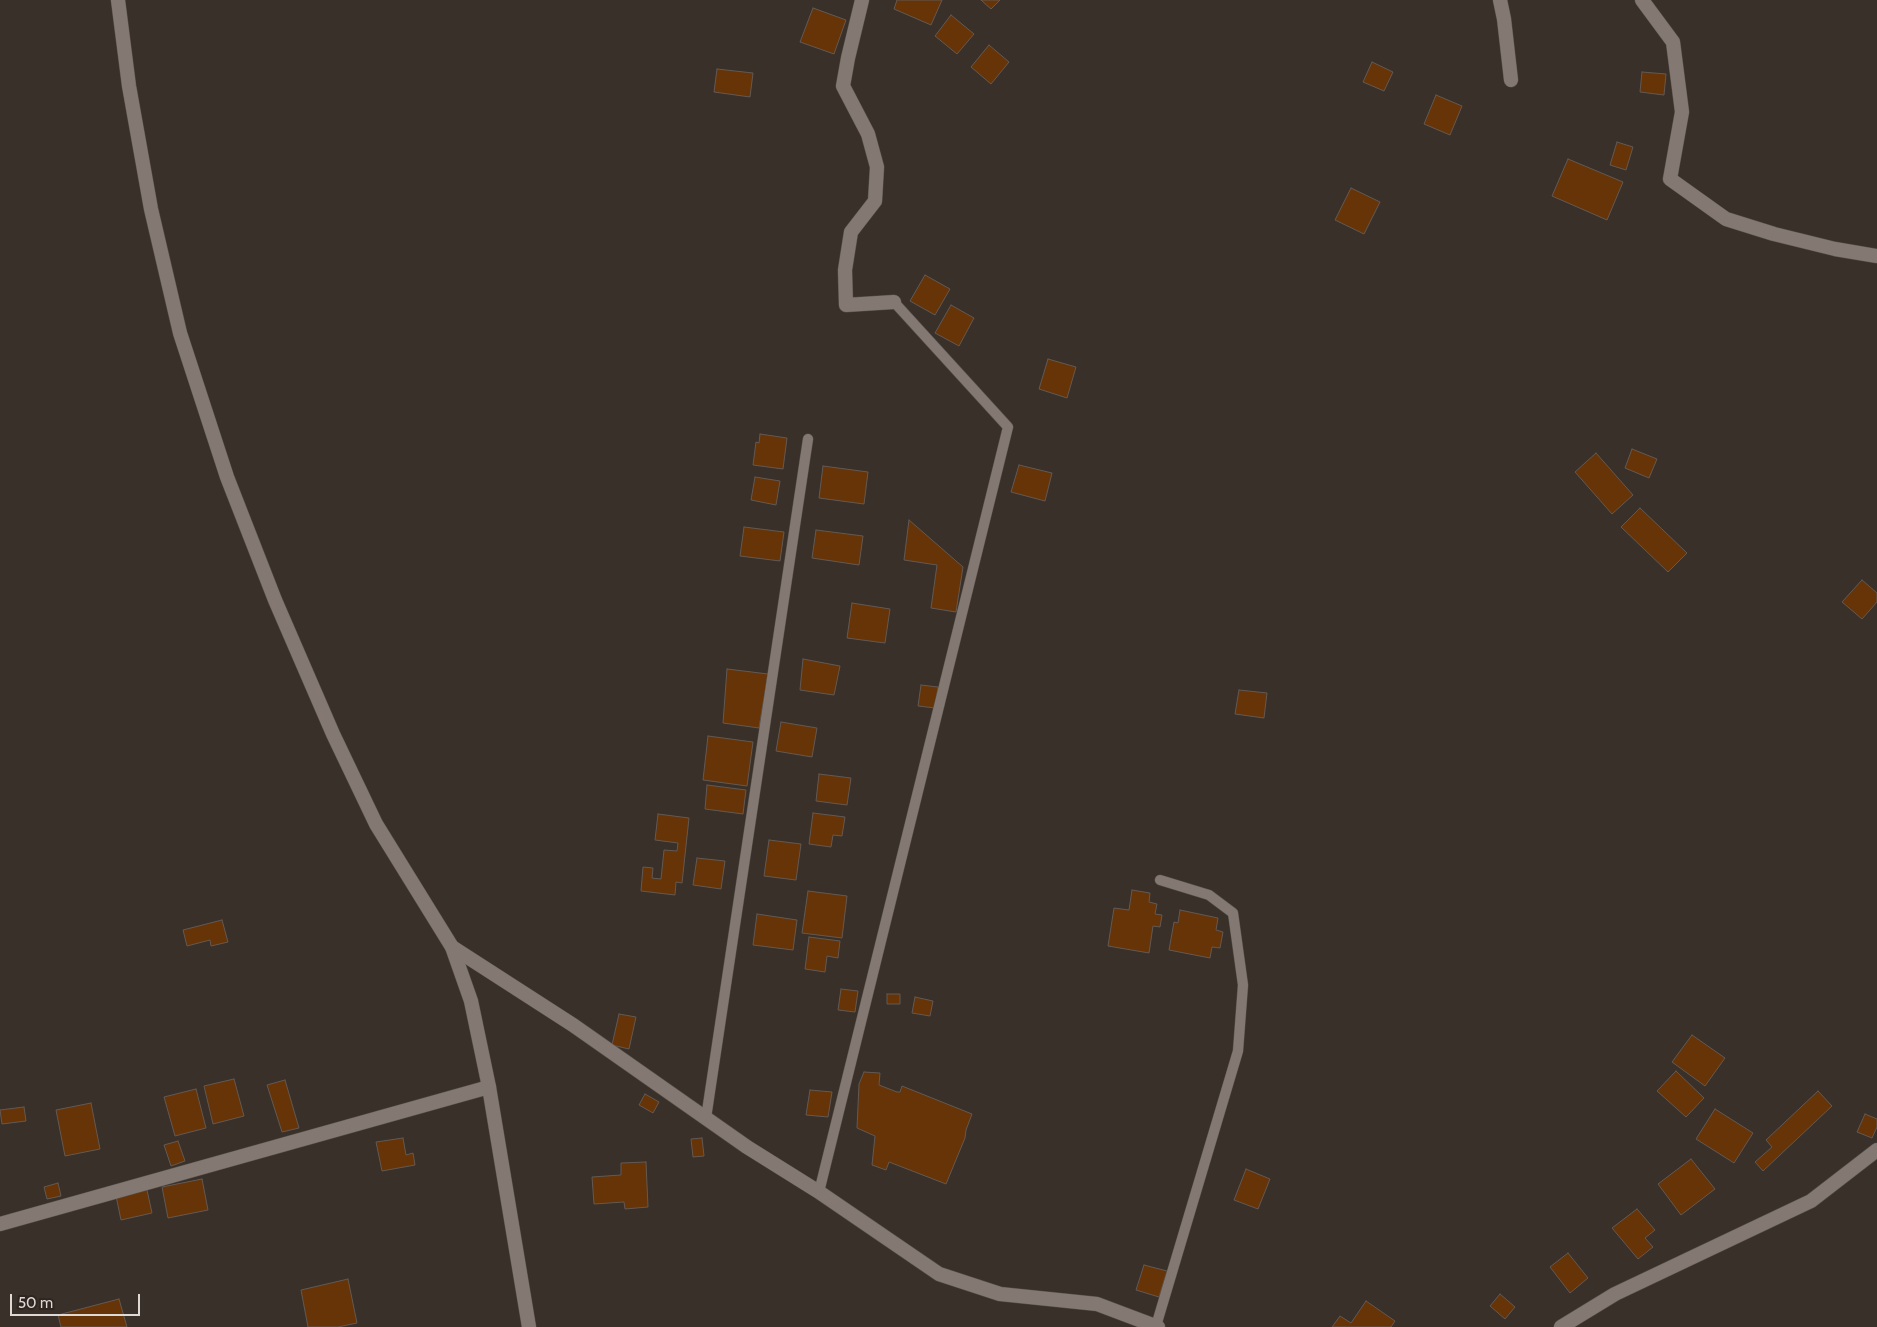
<!DOCTYPE html>
<html>
<head>
<meta charset="utf-8">
<style>
  body { margin:0 }
  #map { position:relative; width:1877px; height:1327px; overflow:hidden; background:#39302a; font-family:Cabin,sans-serif }
  canvas { display:block }
  .scale { position:absolute; left:10px; top:1294px; width:130px; height:22px; box-sizing:border-box; border:2px solid #dfd9d5; border-top:0; padding-left:6px; font-size:15px; line-height:18px; white-space:nowrap; color:#dfd9d5; -webkit-text-stroke:4px #2f2621; paint-order:stroke }
</style>
</head>
<body>
<div id="map">
<canvas width="1877" height="1327"></canvas>
<div class="scale">50 m</div>
</div>
<script>
const ctx = document.querySelector('canvas').getContext('2d');
ctx.lineJoin = 'round';
function fillPath(path, color) {
  ctx.fillStyle = color;
  ctx.fill(path, 'evenodd');
}
function poly(rows) {
  const path = new Path2D();
  for (const r of rows) {
    path.moveTo(r[0], r[1]);
    for (let i = 2; i < r.length; i += 2) path.lineTo(r[i], r[i + 1]);
  }
  return path;
}
function stroke(path, color, width, dash) {
  ctx.strokeStyle = color;
  ctx.lineWidth = width;
  ctx.lineCap = dash ? 'butt' : 'round';
  ctx.setLineDash(dash || []);
  ctx.stroke(path);
}
const building = poly([
  [897,0,942,0,931,25,894,9,897,0],
  [981,0,1000,0,991,9,981,0],
  [813,8,846,20,834,54,800,42,813,8],
  [951,15,974,34,957,54,935,36,951,15],
  [989,45,1009,62,991,84,971,67,989,45],
  [1372,62,1393,72,1384,91,1363,82,1372,62],
  [717,69,753,73,750,97,714,92,717,69],
  [1642,72,1666,74,1664,95,1640,92,1642,72],
  [1436,95,1462,106,1450,135,1424,124,1436,95],
  [1617,142,1633,147,1626,170,1610,165,1617,142],
  [1568,159,1623,182,1607,220,1552,196,1568,159],
  [1351,188,1380,202,1364,234,1335,220,1351,188],
  [925,275,950,289,935,315,910,301,925,275],
  [951,305,974,318,959,346,935,333,951,305],
  [1048,359,1076,367,1067,398,1039,389,1048,359],
  [760,434,787,438,783,469,753,465,756,442,759,443,760,434],
  [1632,449,1657,459,1649,478,1625,468,1632,449],
  [1596,453,1633,495,1612,514,1575,472,1596,453],
  [1019,465,1052,473,1045,501,1011,492,1019,465],
  [823,466,868,472,864,504,819,498,823,466],
  [755,477,780,481,776,505,751,500,755,477],
  [1640,508,1687,553,1668,572,1621,527,1640,508],
  [909,520,963,567,956,612,931,608,937,565,904,560,909,520],
  [744,527,784,532,780,561,740,556,744,527],
  [816,530,863,536,859,565,812,558,816,530],
  [1862,580,1877,593,1877,602,1862,619,1842,602,1862,580],
  [852,603,890,609,885,643,847,638,852,603],
  [803,659,840,666,834,695,800,690,803,659],
  [727,669,768,674,759,728,723,723,727,669],
  [921,685,938,687,935,708,918,706,921,685],
  [1239,690,1267,693,1264,718,1235,714,1239,690],
  [781,722,817,728,812,757,776,751,781,722],
  [708,736,753,742,747,786,703,780,708,736],
  [819,774,851,778,847,805,816,801,819,774],
  [707,785,746,790,743,814,705,809,707,785],
  [813,813,845,817,842,836,833,835,831,847,809,844,813,813],
  [658,814,689,818,682,883,676,882,675,895,641,891,643,867,653,868,652,878,661,879,664,850,677,851,678,843,655,840,658,814],
  [769,840,801,844,796,880,764,876,769,840],
  [697,858,725,861,721,889,693,885,697,858],
  [1132,890,1150,893,1149,902,1157,904,1155,914,1162,915,1160,927,1153,926,1149,953,1108,946,1114,908,1129,910,1132,890],
  [808,891,847,896,842,938,802,933,808,891],
  [1180,910,1218,918,1216,930,1223,932,1220,948,1212,947,1210,958,1169,950,1174,922,1178,923,1180,910],
  [757,914,797,920,793,950,753,945,757,914],
  [222,920,228,942,211,946,210,940,187,946,183,930,222,920],
  [809,937,840,941,838,958,827,956,825,972,805,969,809,937],
  [841,989,858,991,855,1012,838,1010,841,989],
  [887,994,900,994,900,1004,887,1004,887,994],
  [915,997,933,1001,930,1016,912,1013,915,997],
  [619,1014,636,1017,629,1049,612,1045,619,1014],
  [1692,1035,1725,1058,1705,1086,1672,1062,1692,1035],
  [1676,1071,1704,1098,1686,1117,1657,1091,1676,1071],
  [864,1072,880,1073,879,1085,897,1092,900,1092,902,1086,972,1114,966,1130,965,1138,946,1184,889,1162,886,1170,872,1165,875,1136,857,1128,859,1084,864,1072],
  [234,1079,244,1116,213,1124,204,1086,234,1079],
  [285,1080,299,1128,282,1132,267,1085,285,1080],
  [196,1089,206,1128,175,1136,164,1097,196,1089],
  [810,1090,832,1092,828,1117,806,1115,810,1090],
  [1818,1091,1832,1106,1763,1171,1755,1162,1772,1147,1766,1140,1818,1091],
  [645,1094,659,1102,653,1113,639,1105,645,1094],
  [91,1103,100,1149,65,1156,56,1110,91,1103],
  [24,1107,26,1121,2,1124,0,1110,24,1107],
  [1715,1109,1753,1133,1734,1163,1696,1139,1715,1109],
  [1865,1114,1877,1119,1877,1127,1872,1138,1857,1132,1865,1114],
  [403,1138,406,1155,413,1153,415,1165,382,1171,376,1142,403,1138],
  [702,1138,704,1156,693,1157,691,1139,702,1138],
  [178,1141,185,1161,171,1166,164,1145,178,1141],
  [1691,1159,1715,1189,1681,1215,1658,1184,1691,1159],
  [646,1162,648,1207,625,1209,624,1202,594,1204,592,1177,621,1175,621,1163,646,1162],
  [1246,1169,1270,1179,1258,1209,1234,1200,1246,1169],
  [202,1179,208,1210,168,1218,162,1187,202,1179],
  [58,1183,61,1196,47,1199,44,1187,58,1183],
  [147,1190,152,1213,121,1220,116,1196,147,1190],
  [1637,1209,1655,1230,1645,1238,1653,1247,1638,1259,1612,1228,1637,1209],
  [1568,1253,1588,1278,1570,1293,1550,1267,1568,1253],
  [1144,1265,1167,1271,1159,1297,1136,1290,1144,1265],
  [348,1279,357,1323,338,1327,308,1327,301,1290,348,1279],
  [1500,1294,1515,1307,1505,1319,1490,1306,1500,1294],
  [119,1299,127,1327,61,1327,58,1315,119,1299],
  [1366,1301,1395,1321,1391,1327,1332,1327,1340,1316,1351,1323,1366,1301]
]);
const service = poly([
  [706,1118,808,439],
  [819,1192,1008,427,894,302],
  [1156,1326,1238,1051,1243,985,1233,913,1209,895,1160,880]
]);
const minor = poly([
  [862,0,848,58,843,86,868,134,877,167,875,201,851,232,845,270,846,305,894,302],
  [1500,0,1504,19,1511,80],
  [1642,0,1673,42,1682,112,1670,179,1726,219,1774,234,1835,249,1877,256],
  [452,947,573,1025,747,1147,819,1192,939,1274,1000,1294,1097,1304,1158,1327],
  [0,1224,489,1087],
  [1561,1327,1615,1294,1811,1201,1877,1150]
]);
const tertiary = poly([
  [118,0,129,86,151,209,180,333,227,477,275,600,333,734,376,824,452,947,471,1001,489,1087,529,1327]
]);
fillPath(building, '#673407');
stroke(building, '#635953', 1);
stroke(service, '#554e49', 11);
stroke(minor, '#554e49', 15);
stroke(tertiary, '#554e49', 15);
stroke(service, '#837972', 10);
stroke(minor, '#837972', 14);
stroke(tertiary, '#837972', 14);
</script>
</body>
</html>
